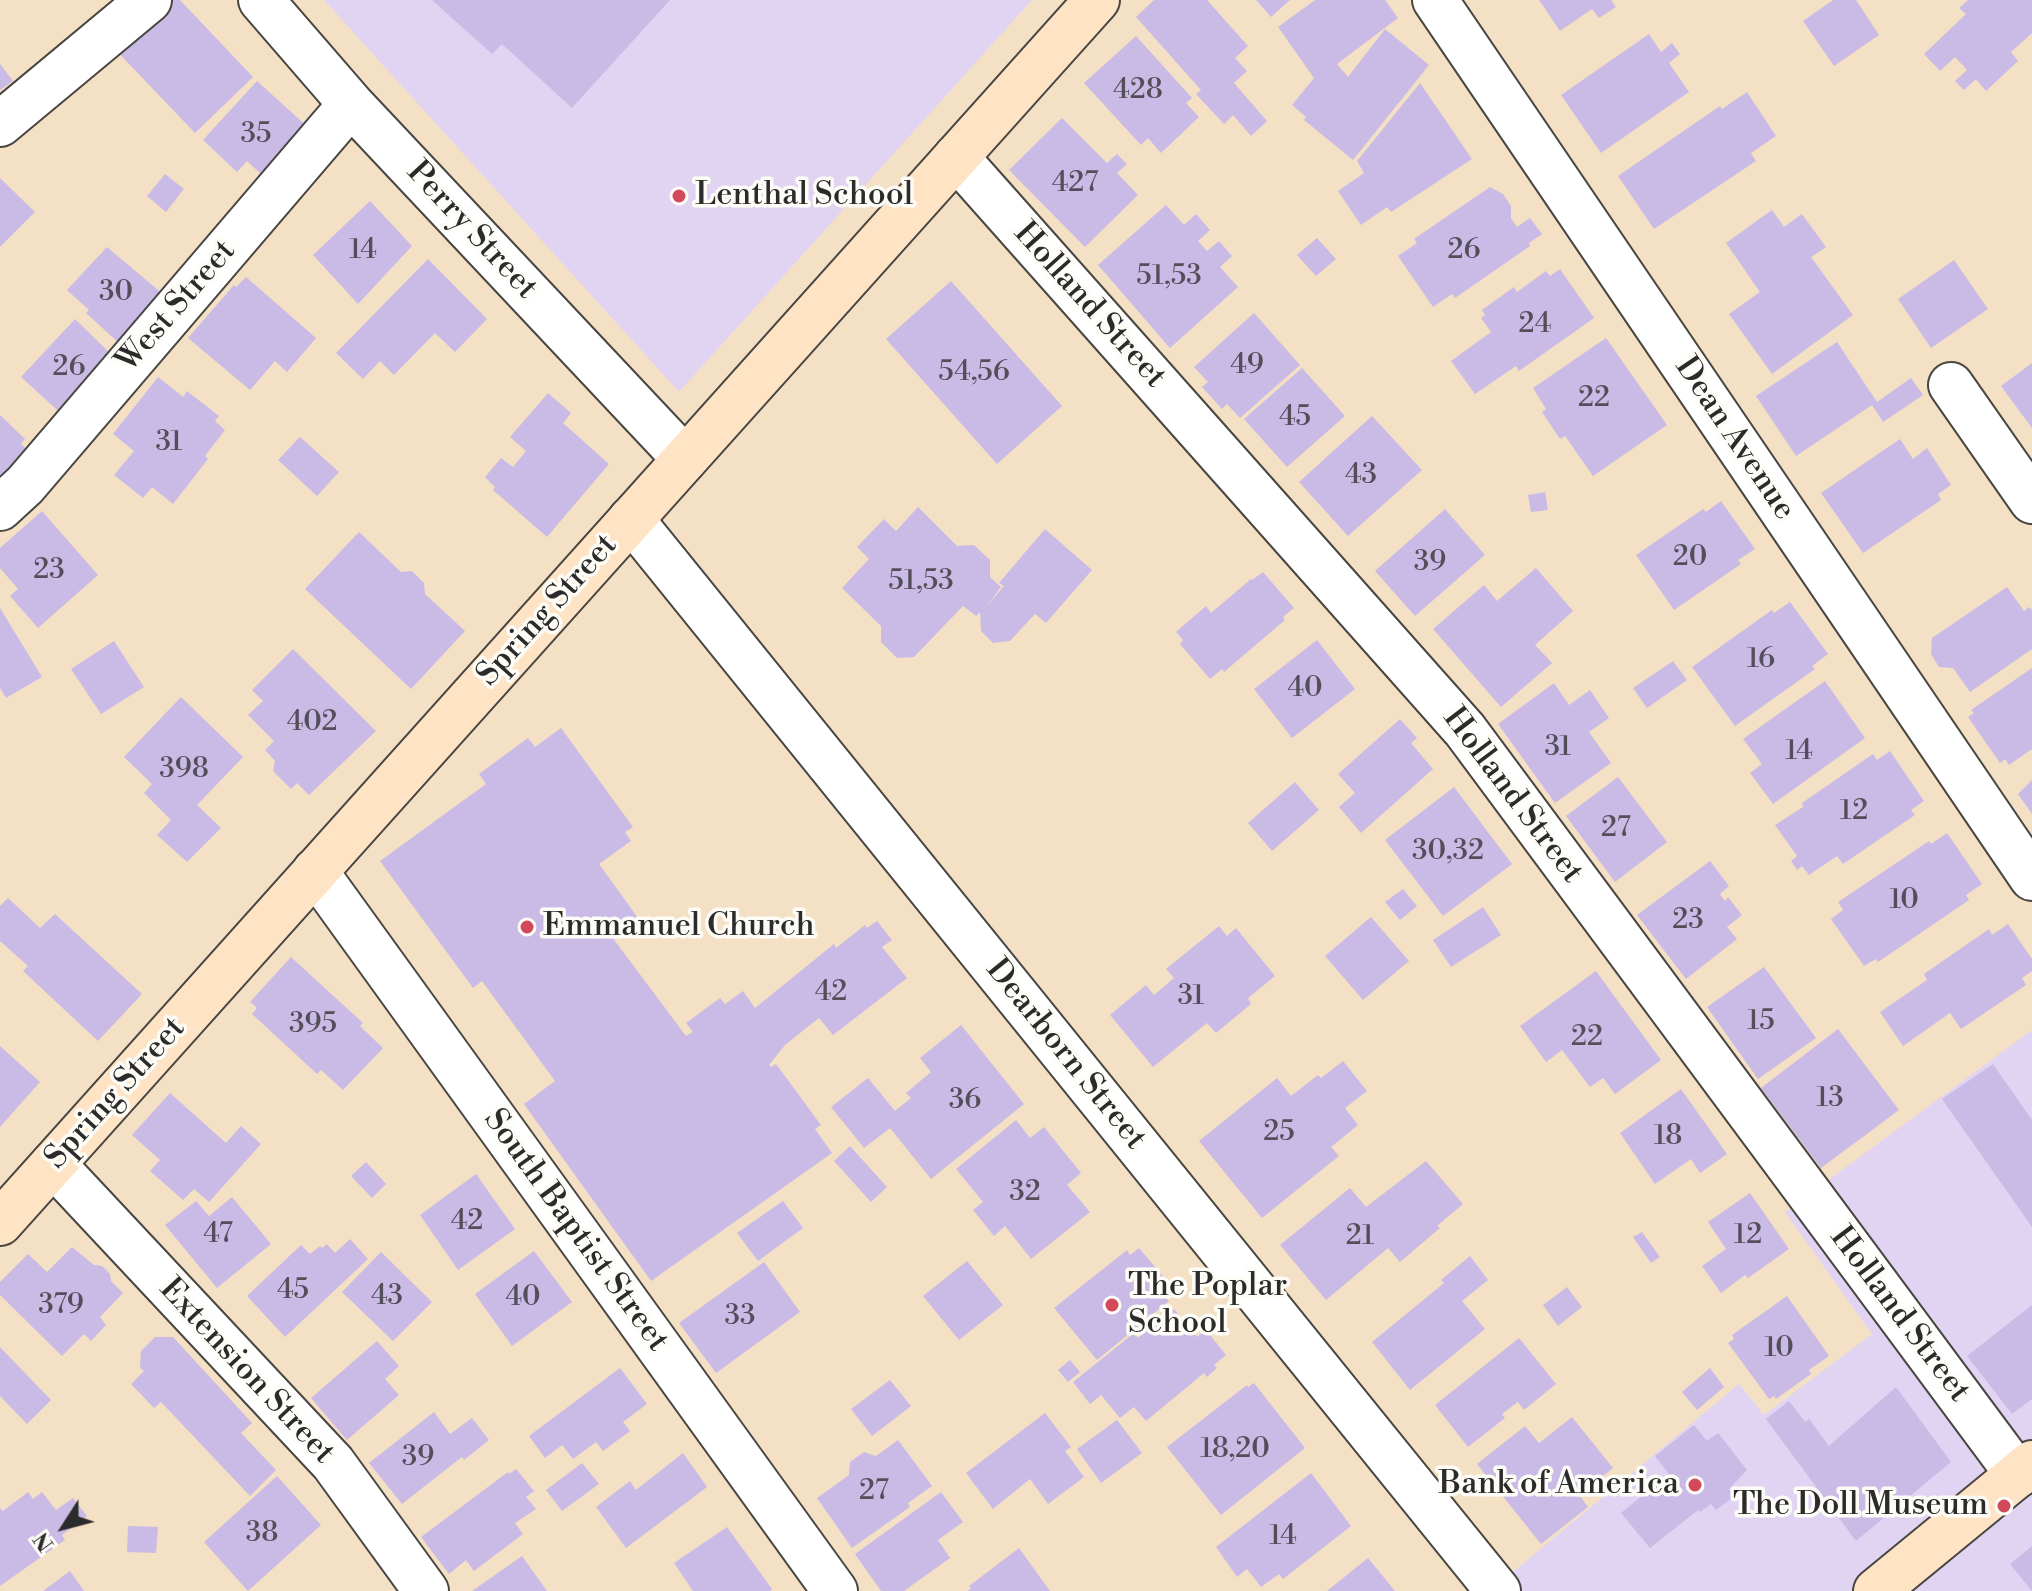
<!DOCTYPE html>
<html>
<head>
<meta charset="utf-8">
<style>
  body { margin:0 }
  #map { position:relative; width:2032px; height:1591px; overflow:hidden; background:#f4e0c4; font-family:"Libre Bodoni",serif }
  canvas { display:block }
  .north { position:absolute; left:24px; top:1487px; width:80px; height:80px; -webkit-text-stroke:6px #fdfcf7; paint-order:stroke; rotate:234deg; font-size:22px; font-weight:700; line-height:32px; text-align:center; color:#2b2b2b }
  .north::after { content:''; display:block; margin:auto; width:28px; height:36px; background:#2b2b2b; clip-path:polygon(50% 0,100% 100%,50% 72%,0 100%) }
</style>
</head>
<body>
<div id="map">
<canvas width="2032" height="1591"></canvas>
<div class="north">N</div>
</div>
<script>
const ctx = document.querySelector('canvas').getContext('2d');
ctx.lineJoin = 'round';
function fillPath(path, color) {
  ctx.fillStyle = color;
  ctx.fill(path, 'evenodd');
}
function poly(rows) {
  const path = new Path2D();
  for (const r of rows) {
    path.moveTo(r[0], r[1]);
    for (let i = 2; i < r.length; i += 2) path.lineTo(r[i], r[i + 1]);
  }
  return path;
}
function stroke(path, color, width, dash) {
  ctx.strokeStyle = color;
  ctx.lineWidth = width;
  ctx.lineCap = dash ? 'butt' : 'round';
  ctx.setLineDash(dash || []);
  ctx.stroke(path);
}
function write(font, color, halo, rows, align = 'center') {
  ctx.font = font + ' "Libre Bodoni",serif';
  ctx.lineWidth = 7;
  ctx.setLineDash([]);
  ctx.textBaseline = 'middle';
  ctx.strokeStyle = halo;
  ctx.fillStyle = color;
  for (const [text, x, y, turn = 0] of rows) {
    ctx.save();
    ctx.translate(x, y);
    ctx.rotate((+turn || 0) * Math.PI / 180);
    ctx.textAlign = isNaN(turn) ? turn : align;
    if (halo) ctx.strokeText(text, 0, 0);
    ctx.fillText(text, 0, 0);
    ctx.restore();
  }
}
const built = poly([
  [324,0,1032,0,679,392],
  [2032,1030,2032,1591,1490,1591,1739,1384,1764,1415,1872,1334,1785,1212]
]);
const building = poly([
  [156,0,180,0,253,77,195,133,110,44],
  [432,0,670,0,572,108,502,44,492,54],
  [1154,0,1207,0,1248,46,1235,58,1247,71,1234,83,1267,121,1251,136,1233,115,1224,124,1196,94,1201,90,1136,17],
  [1256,0,1290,0,1271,17],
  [1315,0,1385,0,1398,18,1337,64,1348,77,1385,29,1429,65,1353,160,1304,120,1306,117,1292,105,1314,78,1278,27],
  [1539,0,1611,0,1616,7,1599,18,1592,9,1560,31],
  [1833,0,1856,0,1879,35,1834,66,1803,21],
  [1968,0,2032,0,2032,33,2011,52,2018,61,1986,91,1976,79,1964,90,1955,81,1967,70,1955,57,1940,71,1924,54,1966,14,1959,8],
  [1649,34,1661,52,1672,43,1680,54,1669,63,1689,92,1601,153,1561,95],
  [1136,36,1192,98,1186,103,1199,117,1161,153,1148,138,1141,145,1084,83],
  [0,64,13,81,0,90],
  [257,81,310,129,265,178,247,161,237,172,203,140],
  [1420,83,1472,159,1391,212,1387,207,1361,225,1338,191,1364,173,1357,161],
  [1747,92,1776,136,1751,153,1756,161,1654,229,1618,176,1720,106,1722,109],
  [1062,118,1107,163,1117,154,1127,164,1117,173,1138,195,1085,247,1009,170],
  [165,174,184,189,166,212,147,196],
  [0,178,35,212,0,247],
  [1490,187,1503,194,1511,206,1511,218,1517,227,1530,218,1542,234,1529,243,1530,246,1455,298,1452,294,1433,307,1398,256,1417,243,1414,239],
  [370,201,412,246,358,304,313,255],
  [1166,205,1184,225,1196,214,1210,230,1198,241,1207,251,1219,241,1232,256,1220,267,1238,287,1170,348,1098,265],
  [1772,210,1784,227,1802,214,1826,247,1811,257,1853,315,1772,374,1729,314,1760,292,1726,243],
  [1317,238,1336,259,1316,276,1297,255],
  [107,247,164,295,120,344,86,313,89,310,67,290],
  [428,259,487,319,455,352,435,333,394,375,380,361,363,379,336,353],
  [1954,260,1988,309,1931,348,1898,299],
  [1560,269,1594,318,1519,371,1516,366,1475,394,1451,361,1491,332,1481,318,1485,315,1482,310,1514,287,1517,292,1546,271,1550,276],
  [246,277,316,338,287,372,275,361,250,390,188,338,234,285,236,287],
  [951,281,1062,406,997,464,886,339],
  [1254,313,1300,365,1240,418,1227,404,1222,409,1202,387,1208,382,1194,367],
  [75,319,117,360,65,417,21,377],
  [1606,338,1667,425,1593,476,1565,436,1560,439,1542,412,1546,409,1533,388],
  [1837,342,1877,402,1911,378,1923,395,1883,422,1872,405,1796,456,1756,396],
  [2032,363,2032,428,2001,386],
  [1302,368,1345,416,1287,467,1244,419],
  [158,377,183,397,187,391,219,416,215,421,225,430,205,456,208,459,173,504,152,487,143,498,114,475,134,451,113,434],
  [548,393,571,413,563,423,609,464,547,537,493,490,495,487,485,477,501,458,513,467,526,451,510,437],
  [0,415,25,439,21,444,30,452,0,484],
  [1372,416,1422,470,1348,536,1299,482],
  [300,437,339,472,317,496,278,460],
  [1900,439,1913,459,1927,448,1951,485,1938,494,1941,500,1863,553,1821,493],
  [1545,492,1548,510,1531,512,1528,495],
  [1721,501,1755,549,1738,560,1741,564,1674,610,1636,555,1703,509,1706,512],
  [918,507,957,546,974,545,990,560,990,577,1001,587,985,608,1004,586,999,583,1045,529,1092,570,1046,623,1035,614,1010,641,993,643,981,631,980,612,976,616,963,606,914,657,897,658,881,642,881,626,842,588,869,559,857,547,884,519,896,531],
  [1445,509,1485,555,1415,616,1375,571],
  [42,511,98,575,38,628,10,596,18,589,0,568,0,548],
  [359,532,401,572,412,571,424,583,425,594,465,631,411,689,305,589],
  [1536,568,1573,611,1535,645,1552,663,1501,707,1433,629,1484,585,1497,601],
  [1263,572,1294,608,1283,617,1285,620,1224,672,1222,669,1210,679,1180,644,1183,640,1176,632,1206,606,1211,613,1251,579,1252,580],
  [2007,587,2024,611,2029,607,2032,610,2032,649,1970,692,1953,668,1939,667,1931,654,1932,638],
  [1790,602,1828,654,1812,666,1815,669,1735,726,1692,667,1772,610,1774,613],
  [0,608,42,677,6,698,0,688],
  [1317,640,1355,689,1292,738,1254,689],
  [114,641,144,687,101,714,71,669],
  [293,649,376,731,309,795,297,783,291,789,273,771,275,761,265,750,274,741,248,715,263,701,252,690],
  [1673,661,1687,680,1647,708,1633,688],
  [2032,668,2032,749,2009,765,2005,759,2000,763,1968,717,1974,713,1971,710],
  [1825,681,1865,738,1773,804,1750,773,1762,764,1743,739],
  [1554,683,1569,705,1590,690,1609,718,1589,732,1611,763,1555,803,1498,724],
  [181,697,243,757,197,805,221,828,187,862,157,835,171,820,144,793,152,784,124,757],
  [1400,719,1417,738,1411,743,1433,769,1361,833,1339,807,1355,793,1338,774],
  [561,728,633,827,625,832,631,841,599,864,638,918,612,937,686,1036,693,1032,686,1023,720,998,725,1004,743,991,755,1008,834,944,836,948,865,925,867,928,877,921,892,940,882,947,907,978,833,1035,819,1018,785,1045,769,1065,771,1067,776,1064,821,1125,815,1129,832,1153,651,1281,524,1104,555,1081,482,981,473,988,380,861,486,784,479,774,528,738,535,747],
  [1890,751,1924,801,1911,810,1915,815,1843,864,1837,856,1809,875,1802,866,1797,870,1791,861,1797,856,1775,825,1803,807,1802,803,1873,754,1877,760],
  [1618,777,1667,842,1615,882,1566,816],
  [2032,780,2032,814,2018,794],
  [1295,782,1319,810,1272,851,1248,823],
  [1454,787,1512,864,1443,916,1385,840],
  [1947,833,1982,884,1966,895,1969,900,1878,962,1876,959,1864,966,1831,919,1843,910,1838,902,1929,841,1931,844],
  [1710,861,1729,886,1720,894,1725,901,1728,897,1742,915,1727,927,1737,939,1686,979,1637,915],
  [1403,889,1417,906,1400,920,1385,902],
  [8,898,40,928,55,914,142,994,98,1041,23,971,28,966,0,941,0,906],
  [1483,907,1501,935,1451,967,1433,940],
  [1371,917,1409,961,1363,1000,1325,956],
  [2008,924,2032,959,2032,971,2022,978,2026,985,1961,1029,1950,1013,1903,1046,1880,1012,1927,980,1924,974,1989,929,1992,935],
  [1219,926,1227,936,1236,928,1275,976,1248,998,1251,1004,1216,1033,1207,1023,1153,1067,1110,1015,1146,985,1154,995,1174,978,1166,969],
  [291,957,363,1023,360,1026,383,1048,343,1090,321,1070,317,1074,252,1014,257,1008,250,1002],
  [1764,967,1816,1038,1758,1079,1707,1007],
  [1596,971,1661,1060,1615,1094,1603,1078,1590,1087,1562,1050,1546,1062,1520,1026],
  [961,1025,1024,1104,931,1179,890,1128,864,1148,831,1107,868,1078,895,1111,911,1098,906,1093,931,1072,920,1058],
  [1838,1029,1899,1110,1821,1168,1761,1088],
  [0,1046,40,1082,0,1127],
  [1343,1061,1367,1091,1345,1108,1358,1125,1331,1147,1339,1156,1262,1218,1199,1141,1277,1078,1291,1096,1318,1075,1321,1078],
  [1993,1064,2032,1120,2032,1227,1942,1099],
  [1681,1089,1727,1154,1700,1173,1691,1159,1655,1184,1620,1133],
  [170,1093,226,1143,241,1126,261,1144,209,1202,194,1189,183,1200,150,1171,160,1160,132,1135],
  [1016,1120,1030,1138,1044,1127,1081,1173,1067,1185,1090,1212,1031,1259,1005,1226,994,1236,973,1210,983,1202,956,1169],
  [850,1146,887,1187,871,1202,834,1161],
  [1426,1161,1463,1204,1437,1226,1440,1228,1400,1262,1388,1248,1326,1300,1280,1245,1350,1188,1366,1207],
  [366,1162,386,1184,372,1198,351,1176],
  [476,1174,515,1229,458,1270,420,1215],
  [1750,1193,1789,1249,1748,1278,1745,1275,1721,1293,1702,1266,1726,1249,1708,1222],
  [232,1197,271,1244,217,1288,165,1225,196,1201,209,1216],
  [783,1201,803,1228,758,1261,737,1233],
  [1642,1232,1660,1257,1651,1263,1633,1237],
  [350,1239,368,1259,285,1337,247,1296,301,1245,310,1254,320,1246,322,1248,327,1244,335,1253],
  [72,1247,94,1265,102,1266,110,1274,111,1281,123,1293,100,1317,106,1325,91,1341,84,1334,62,1356,0,1295,0,1282,28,1254,47,1272],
  [1139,1248,1173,1288,1164,1296,1169,1301,1097,1360,1054,1308,1127,1250,1130,1255],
  [534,1251,572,1302,512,1346,475,1294],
  [381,1252,432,1302,393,1341,342,1292],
  [1470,1256,1488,1280,1462,1301,1485,1329,1410,1390,1372,1342,1444,1283,1441,1280],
  [967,1261,1003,1305,959,1340,923,1296],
  [764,1262,800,1312,716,1373,679,1323],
  [1567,1287,1582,1307,1558,1326,1543,1305],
  [1787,1296,1829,1356,1809,1370,1811,1374,1776,1399,1774,1396,1769,1399,1728,1343,1734,1339,1732,1335],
  [2032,1305,2032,1399,2012,1414,1967,1356],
  [1174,1309,1197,1337,1206,1330,1226,1355,1214,1365,1217,1368,1207,1377,1204,1373,1146,1421,1134,1407,1120,1418,1101,1395,1090,1404,1073,1382,1134,1333,1138,1338],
  [155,1337,173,1337,252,1423,241,1433,276,1470,250,1496,161,1402,154,1408,131,1384,144,1371,140,1368,141,1351],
  [1519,1338,1556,1384,1524,1410,1518,1402,1502,1414,1505,1418,1468,1447,1435,1405],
  [377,1341,399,1366,385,1379,399,1395,347,1440,311,1398],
  [0,1347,51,1400,27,1424,0,1396],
  [1070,1360,1080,1372,1068,1382,1058,1370],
  [620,1368,647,1404,623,1422,630,1431,603,1451,596,1442,573,1459,562,1445,545,1458,529,1436],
  [1710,1368,1724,1387,1697,1410,1682,1392],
  [890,1380,911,1406,872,1436,851,1409],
  [1254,1383,1305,1448,1221,1515,1167,1447,1247,1385,1248,1387],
  [1896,1387,1951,1462,1856,1541,1766,1419,1789,1401,1805,1422,1809,1419,1829,1446],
  [434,1412,450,1434,472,1418,489,1440,464,1460,462,1457,402,1504,369,1463],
  [1045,1413,1071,1447,1065,1451,1084,1477,1048,1504,1030,1479,993,1509,966,1473],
  [1572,1417,1613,1468,1579,1495,1588,1507,1541,1544,1477,1464,1525,1426,1539,1443],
  [1117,1420,1142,1453,1101,1483,1077,1449],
  [1694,1425,1707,1441,1718,1433,1747,1470,1729,1489,1735,1496,1716,1510,1711,1504,1700,1512,1698,1510,1650,1548,1621,1513,1669,1474,1655,1456],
  [898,1440,932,1486,908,1503,910,1507,852,1548,817,1498,849,1475,850,1462,864,1452,876,1456],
  [683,1453,707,1487,626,1548,596,1507,630,1481,636,1490],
  [582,1463,599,1484,562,1511,546,1490],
  [516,1469,534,1491,526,1497,536,1509,515,1523,523,1534,474,1571,466,1560,449,1574,421,1537,508,1472,509,1474],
  [1311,1473,1351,1526,1283,1579,1279,1574,1261,1587,1247,1569,1237,1577,1216,1547],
  [277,1476,321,1525,248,1591,204,1542],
  [28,1492,33,1499,42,1492,56,1510,73,1498,87,1516,62,1535,65,1540,0,1586,0,1508,3,1511],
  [941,1492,963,1522,938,1540,950,1558,904,1591,881,1591,855,1554],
  [128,1526,158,1527,156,1553,127,1552],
  [727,1527,772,1589,770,1591,693,1591,674,1563],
  [2032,1546,2032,1591,2010,1564],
  [1019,1548,1050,1591,967,1591,971,1589,969,1586],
  [522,1556,547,1591,472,1591],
  [1368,1558,1395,1591,1327,1591],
  [70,1571,84,1591,43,1591]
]);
const minor = poly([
  [261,0,351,104,685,459],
  [1435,0,2032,878],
  [0,124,149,0],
  [956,157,1465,730,2018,1475],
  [1951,385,2032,501],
  [0,508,25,485,351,104],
  [631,519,1498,1591],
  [315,871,835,1591],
  [53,1164,333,1463,426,1591]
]);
const secondary = poly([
  [0,1223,1097,0],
  [1876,1591,2032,1463]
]);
const markers = [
  [679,196,8,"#d1495b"],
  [527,927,8,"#d1495b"],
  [1112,1305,8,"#d1495b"],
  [1695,1485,8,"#d1495b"],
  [2004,1506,8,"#d1495b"]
];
const numberNames = [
  ["428",1138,91],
  ["35",256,135],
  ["427",1075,184],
  ["14",363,251],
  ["26",1464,251],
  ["51,53",1169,277],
  ["30",116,293],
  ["24",1535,325],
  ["49",1247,366],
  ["26",69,368],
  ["54,56",974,373],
  ["22",1594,399],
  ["45",1295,418],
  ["31",169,443],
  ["43",1361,476],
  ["20",1690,558],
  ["39",1430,563],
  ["23",49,571],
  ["51,53",921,582],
  ["16",1761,660],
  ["40",1305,689],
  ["402",312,723],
  ["31",1558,748],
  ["14",1799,752],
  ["398",184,770],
  ["12",1854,812],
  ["27",1616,829],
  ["30,32",1448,852],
  ["10",1904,901],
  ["23",1688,921],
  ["42",831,993],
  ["31",1191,997],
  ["15",1761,1022],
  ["395",313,1025],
  ["22",1587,1038],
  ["13",1830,1099],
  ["36",965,1101],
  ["25",1279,1133],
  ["18",1668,1137],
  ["32",1025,1193],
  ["42",467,1222],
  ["47",218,1235],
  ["12",1748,1236],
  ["21",1360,1237],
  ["45",293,1291],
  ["43",387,1297],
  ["40",523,1298],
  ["379",61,1306],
  ["33",740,1317],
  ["10",1779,1349],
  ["18,20",1235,1450],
  ["39",418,1458],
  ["27",874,1492],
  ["38",262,1534],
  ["14",1283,1537]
];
const poiNames = [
  ["Lenthal School",695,196],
  ["Emmanuel Church",543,927],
  ["The Poplar",1128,1287],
  ["School",1128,1324],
  ["Bank of America",1679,1485,"right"],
  ["The Doll Museum",1988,1506,"right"]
];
const streetNames = [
  ["Perry Street",471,231,47],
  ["Holland Street",1089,306,48],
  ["West Street",177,307,-49],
  ["Dean Avenue",1734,439,56],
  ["Spring Street",548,611,-48],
  ["Holland Street",1512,796,53],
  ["Dearborn Street",1065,1055,51],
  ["Spring Street",116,1094,-48],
  ["South Baptist Street",575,1231,54],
  ["Holland Street",1899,1315,53],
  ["Extension Street",246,1372,47]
];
fillPath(built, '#e1d4f3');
fillPath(building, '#cabae6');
stroke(minor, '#494642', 48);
stroke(secondary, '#494642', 48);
stroke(minor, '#fff', 44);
stroke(secondary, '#fee4c5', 44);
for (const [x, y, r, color] of markers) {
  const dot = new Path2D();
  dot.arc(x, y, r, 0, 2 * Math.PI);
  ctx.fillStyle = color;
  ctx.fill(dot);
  stroke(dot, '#fdfcf7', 3);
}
write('28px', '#534f5a', null, numberNames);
write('32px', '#2b2b2b', '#fdfcf7', poiNames, 'left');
write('32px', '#2b2b2b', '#fdfcf7', streetNames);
</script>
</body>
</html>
